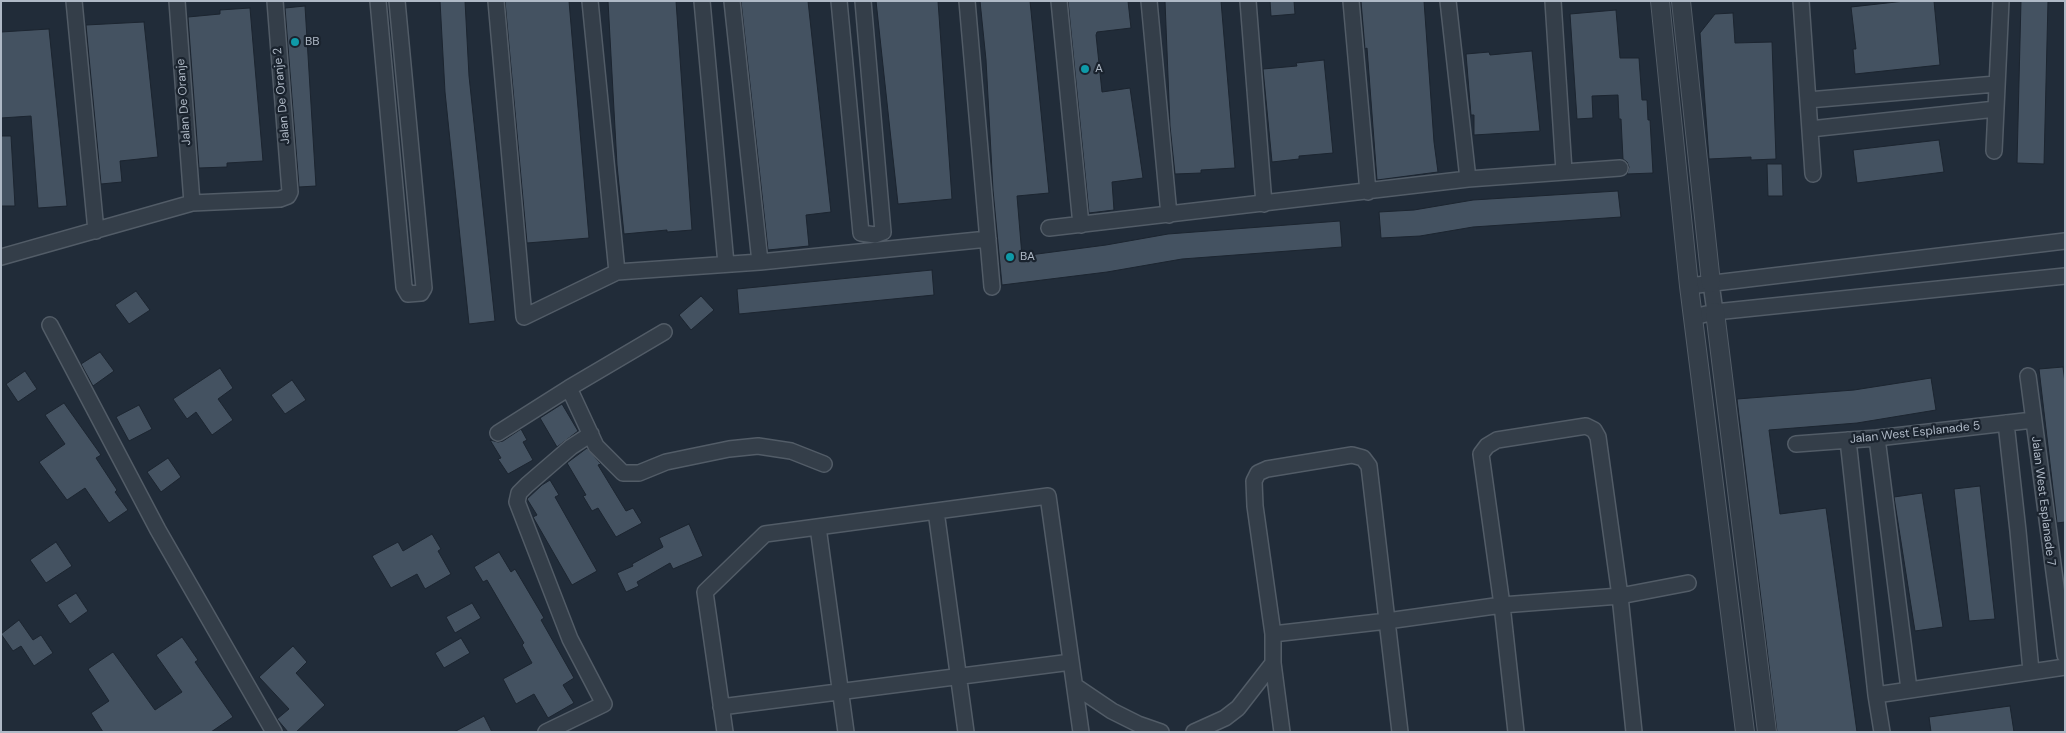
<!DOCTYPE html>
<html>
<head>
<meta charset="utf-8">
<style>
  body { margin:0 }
  #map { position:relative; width:2066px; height:733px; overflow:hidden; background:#212c39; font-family:"DM Sans",sans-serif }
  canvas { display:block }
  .frame { position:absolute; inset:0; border:2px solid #afb9c6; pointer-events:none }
</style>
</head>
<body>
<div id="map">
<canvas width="2066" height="733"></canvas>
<div class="frame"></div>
</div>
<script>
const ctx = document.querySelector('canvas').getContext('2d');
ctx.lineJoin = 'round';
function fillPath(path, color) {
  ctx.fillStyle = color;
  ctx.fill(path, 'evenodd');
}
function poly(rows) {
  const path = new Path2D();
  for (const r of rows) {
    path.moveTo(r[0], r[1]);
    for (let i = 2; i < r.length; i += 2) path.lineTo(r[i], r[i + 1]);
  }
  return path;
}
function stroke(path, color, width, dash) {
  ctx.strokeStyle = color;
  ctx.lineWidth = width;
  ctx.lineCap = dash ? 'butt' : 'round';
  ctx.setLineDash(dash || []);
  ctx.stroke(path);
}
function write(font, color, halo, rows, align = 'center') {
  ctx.font = font + ' "DM Sans",sans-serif';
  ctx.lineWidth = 4.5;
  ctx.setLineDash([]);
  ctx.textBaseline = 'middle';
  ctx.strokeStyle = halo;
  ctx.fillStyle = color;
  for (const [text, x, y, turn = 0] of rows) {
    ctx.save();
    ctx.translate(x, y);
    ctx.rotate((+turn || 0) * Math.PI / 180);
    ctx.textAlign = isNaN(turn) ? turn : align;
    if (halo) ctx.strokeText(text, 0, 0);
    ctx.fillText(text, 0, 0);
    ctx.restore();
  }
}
const building = poly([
  [440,1,465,1,469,76,495,321,469,324,445,92,440,1],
  [505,1,569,1,589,238,527,243,505,1],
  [608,1,676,1,692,230,667,232,667,230,624,234,617,165,608,1],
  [741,1,808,1,831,212,806,215,809,246,768,250,741,1],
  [876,1,938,1,952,199,898,204,876,1],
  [980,1,1030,1,1049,193,1017,196,1022,256,1106,245,1168,234,1340,221,1342,247,1182,259,1107,272,1002,285,993,190,986,60,980,1],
  [1068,1,1128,1,1131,28,1097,32,1096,35,1102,92,1130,88,1143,178,1112,182,1114,210,1089,213,1068,1],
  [1165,1,1221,1,1235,168,1201,170,1201,173,1175,174,1170,126,1165,1],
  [1270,1,1294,1,1295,14,1271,16,1270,1],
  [1361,1,1424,1,1434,142,1438,172,1377,180,1367,48,1365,49,1361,1],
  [1905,1,1934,1,1940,65,1855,74,1853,49,1856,49,1851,7,1905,1],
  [2021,1,2048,1,2044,164,2017,163,2021,1],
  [305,6,316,186,299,187,285,8,305,6],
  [250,8,263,161,227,163,227,167,199,168,188,17,220,14,220,10,250,8],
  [1616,10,1620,58,1639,58,1642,100,1647,100,1648,120,1650,120,1653,173,1627,174,1629,167,1627,162,1623,159,1621,119,1619,119,1618,95,1592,96,1593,118,1577,119,1570,14,1616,10],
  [1733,13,1735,43,1772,42,1776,159,1751,160,1751,157,1709,159,1700,33,1715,14,1733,13],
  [144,22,158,157,120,161,122,182,101,184,86,25,144,22],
  [49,29,67,206,38,208,31,116,1,118,1,32,49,29],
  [1532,51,1540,131,1474,135,1474,115,1471,115,1466,54,1489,52,1490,55,1532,51],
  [1324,60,1333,153,1299,156,1299,159,1272,162,1263,69,1297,66,1296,63,1324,60],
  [1,136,11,136,15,206,1,206,1,136],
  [1939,140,1944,172,1857,183,1853,150,1939,140],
  [1767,164,1782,164,1783,196,1768,196,1767,164],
  [1618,191,1621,217,1473,227,1420,236,1381,238,1379,212,1414,210,1473,200,1618,191],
  [932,270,934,295,739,314,737,289,932,270],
  [136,291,150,310,129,324,115,305,136,291],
  [701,296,714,310,691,330,679,315,701,296],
  [100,352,114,371,93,386,81,364,100,352],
  [2063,367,2065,383,2065,522,2057,523,2039,369,2063,367],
  [220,368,233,388,218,399,233,420,212,435,196,412,187,419,173,399,220,368],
  [25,371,37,389,18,402,6,384,25,371],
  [1931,378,1936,410,1857,423,1769,430,1780,514,1826,508,1857,732,1777,732,1737,399,1854,390,1931,378],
  [292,380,306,400,285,414,271,395,292,380],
  [64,403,101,455,96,458,117,490,115,492,128,510,109,523,85,488,67,500,39,462,65,444,45,415,64,403],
  [562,404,578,431,557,447,540,418,562,404],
  [139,405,152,429,129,441,116,417,139,405],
  [521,429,527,440,523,442,533,460,508,474,498,459,501,458,490,440,498,442,503,441,521,429],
  [587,448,601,464,598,465,626,511,633,508,642,523,616,537,598,508,592,511,583,496,586,495,567,463,587,448],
  [168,458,181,477,161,492,147,472,168,458],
  [550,480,559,495,555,497,597,571,572,585,533,517,537,515,527,499,542,485,550,480],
  [1980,486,1995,619,1969,621,1954,489,1980,486],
  [1922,493,1943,627,1915,631,1894,497,1922,493],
  [689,524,703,556,673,569,670,563,637,582,639,586,626,592,617,573,633,566,632,564,663,547,659,538,689,524],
  [432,534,441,549,438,551,451,574,425,589,417,574,391,588,372,556,398,542,403,551,432,534],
  [56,542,72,566,46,583,30,560,56,542],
  [499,552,511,572,515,569,544,618,541,620,574,678,563,685,574,703,548,718,534,694,516,704,503,679,532,663,522,645,524,643,487,580,483,582,474,567,499,552],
  [76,593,88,611,70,624,57,605,76,593],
  [472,603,481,618,455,633,446,617,472,603],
  [19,620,33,640,41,635,53,653,34,666,21,646,13,651,1,634,19,620],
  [182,637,198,660,195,662,233,717,211,732,103,732,91,713,109,701,88,669,113,652,155,710,182,692,156,655,182,637],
  [461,638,470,653,444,668,435,653,461,638],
  [293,646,307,662,296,673,325,705,296,732,288,732,277,719,289,709,259,677,293,646],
  [2010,706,2014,732,1931,732,1929,717,2010,706],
  [484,716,492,732,454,732,484,716]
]);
const minor = poly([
  [74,1,96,231],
  [177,1,192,203],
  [378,1,404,287,408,294,421,293,424,288,397,1],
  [496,1,524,317,617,272,760,262,988,239],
  [590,1,617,272],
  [702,1,726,264],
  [732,1,760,262],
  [839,1,861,233,875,235,883,232,863,1],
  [967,1,992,287],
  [1059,1,1081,225],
  [1149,1,1169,215],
  [1248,1,1264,204],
  [1351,1,1368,192],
  [1448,1,1468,179],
  [1553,1,1564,171],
  [1801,1,1813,174],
  [1808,100,1996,84],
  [1810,129,1996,109],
  [1994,151,2001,1],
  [1049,228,1468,179,1620,168],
  [1,257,192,203,280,199,288,196,290,192,275,1],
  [1711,283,1715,312],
  [1689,286,2065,241],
  [1693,317,1715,312,2065,276],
  [50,325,158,530,274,732],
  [2028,376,2065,655],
  [569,388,596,446,623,473,639,473,666,462,729,449,758,446,791,451,824,464],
  [2006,423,2018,531,2031,671],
  [498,433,569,388,664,332],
  [1877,438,1909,689],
  [1848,440,1876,695,1882,732],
  [1796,444,1877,438,2033,420],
  [936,511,966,732],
  [818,527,846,732],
  [1273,634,1387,621,1502,605,1620,596,1688,583],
  [1075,686,1112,711,1138,724,1161,732],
  [1876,695,2065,667],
  [721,707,1071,662],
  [546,732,604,704,570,639,517,502,519,493,527,485,571,447,591,434],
  [725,732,705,592,765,534,1048,496,1081,732],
  [1194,732,1225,718,1238,708,1273,663],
  [1282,732,1273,663,1273,634,1255,506,1254,481,1258,473,1267,469,1352,455,1363,458,1369,466,1400,732],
  [1516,732,1502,605,1481,454,1487,446,1497,440,1586,426,1594,430,1598,437,1620,596,1634,732]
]);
const tertiary = poly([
  [1660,1,1689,286,1745,732],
  [1681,1,1711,283],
  [1715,312,1767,732]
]);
const markers = [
  [295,42,5,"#0f9aa8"],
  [1085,69,5,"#0f9aa8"],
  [1010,257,5,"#0f9aa8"]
];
const poiNames = [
  ["BB",305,42],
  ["A",1095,69],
  ["BA",1020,257]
];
const streetNames = [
  ["Jalan De Oranje 2",282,96,-95],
  ["Jalan De Oranje",184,102,-94],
  ["Jalan West Esplanade 5",1915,433,-6],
  ["Jalan West Esplanade 7",2043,501,83]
];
fillPath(building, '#445261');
stroke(building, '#1c2530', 1);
stroke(minor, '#525c67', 18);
stroke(tertiary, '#525c67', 20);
stroke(minor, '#343e49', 15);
stroke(tertiary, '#343e49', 18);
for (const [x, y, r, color] of markers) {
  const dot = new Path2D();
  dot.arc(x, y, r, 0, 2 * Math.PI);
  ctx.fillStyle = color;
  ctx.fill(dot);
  stroke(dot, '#1a232e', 2);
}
write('12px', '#afb9c6', '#1a232e', poiNames, 'left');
write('12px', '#afb9c6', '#1a232e', streetNames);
</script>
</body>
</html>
